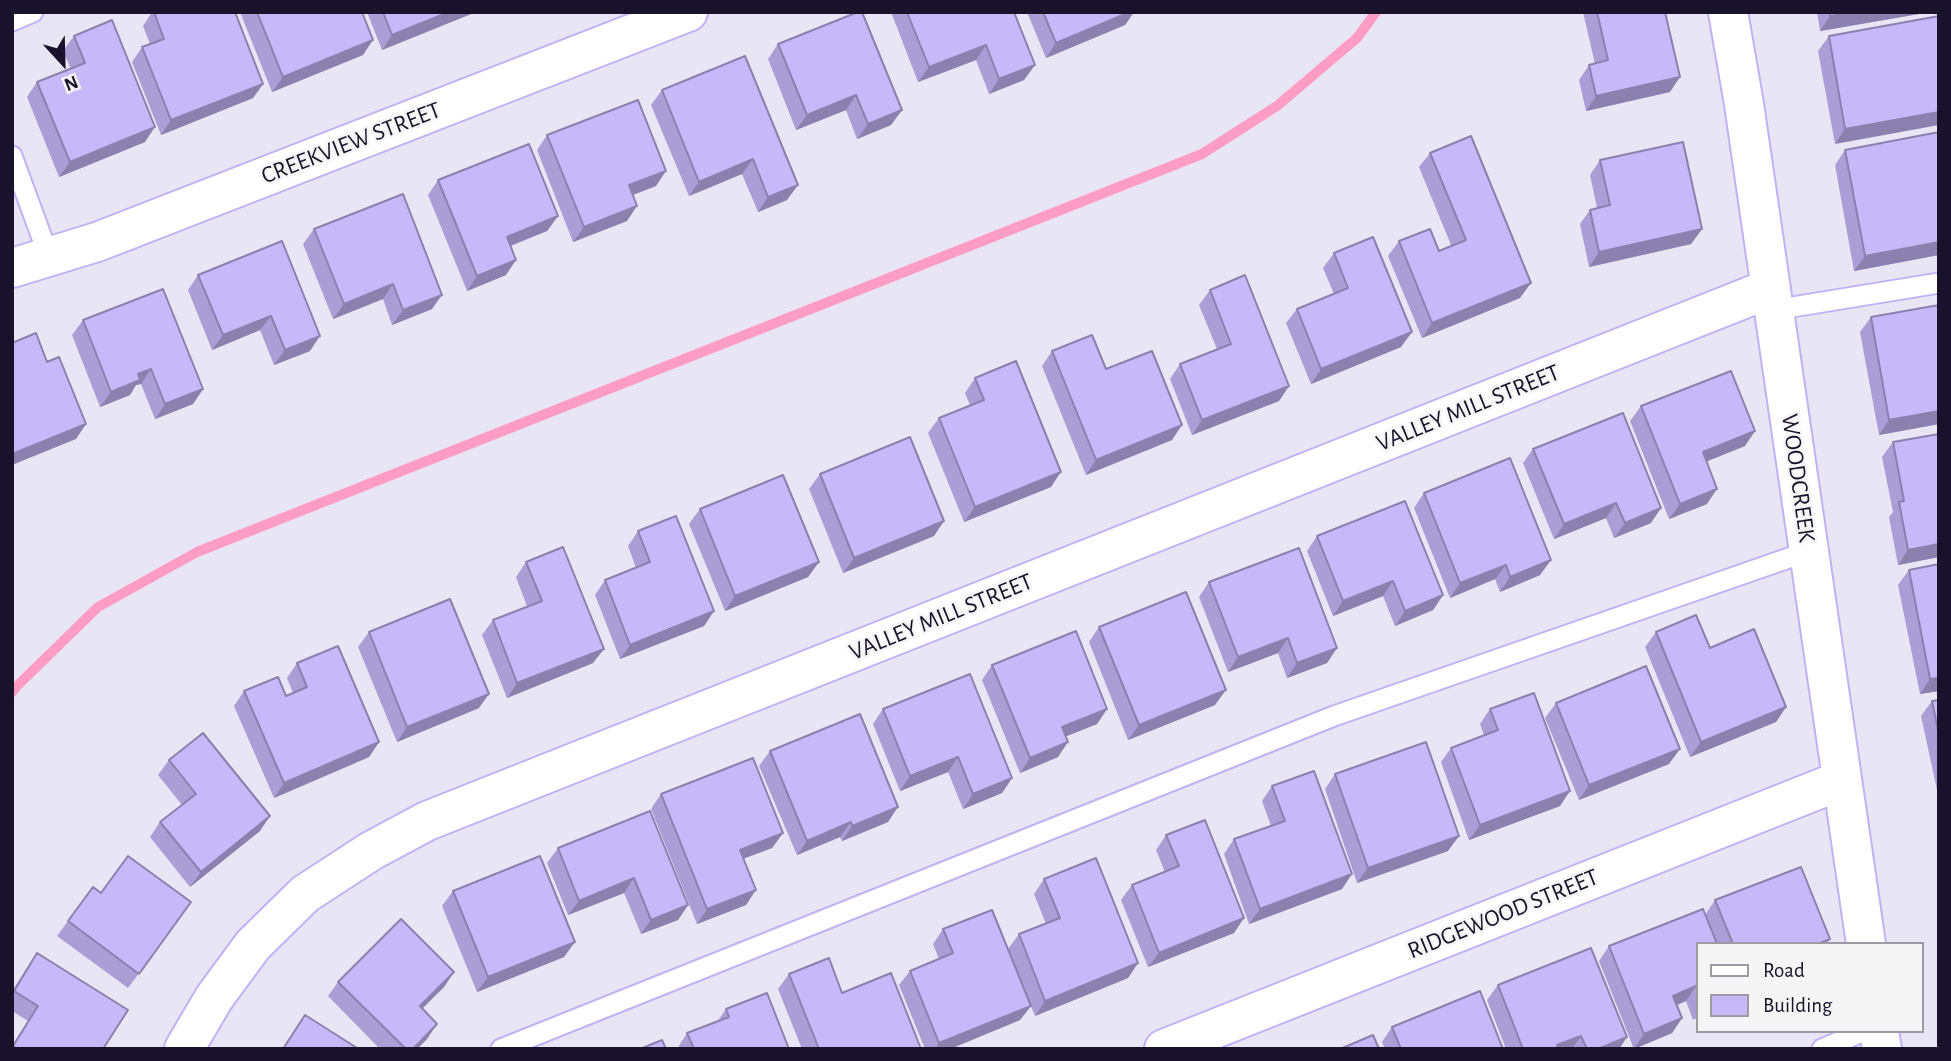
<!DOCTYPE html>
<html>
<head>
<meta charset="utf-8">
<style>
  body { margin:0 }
  #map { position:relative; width:1951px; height:1061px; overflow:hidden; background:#e8e6f4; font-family:"Alegreya Sans",sans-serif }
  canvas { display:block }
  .frame { position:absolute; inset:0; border:14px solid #19122b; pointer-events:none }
  .legend { position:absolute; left:1696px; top:942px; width:228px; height:91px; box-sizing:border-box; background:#f5f5f5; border:2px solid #9d9aa4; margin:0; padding:9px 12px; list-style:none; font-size:21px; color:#19122b }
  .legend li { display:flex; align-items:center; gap:14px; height:35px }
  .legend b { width:35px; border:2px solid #9d9aa4 }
  .north { position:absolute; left:28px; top:28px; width:70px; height:70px; -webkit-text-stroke:5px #f5f5f5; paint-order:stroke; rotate:158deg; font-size:19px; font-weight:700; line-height:28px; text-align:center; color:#19122b }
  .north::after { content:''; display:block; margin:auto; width:24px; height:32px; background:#19122b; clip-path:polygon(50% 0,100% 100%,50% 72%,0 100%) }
</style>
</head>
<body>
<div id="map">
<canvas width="1951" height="1061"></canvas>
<div class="frame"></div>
<ul class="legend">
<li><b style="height:9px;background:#fff"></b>Road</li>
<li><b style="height:19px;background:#c7b8fa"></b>Building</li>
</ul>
<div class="north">N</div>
</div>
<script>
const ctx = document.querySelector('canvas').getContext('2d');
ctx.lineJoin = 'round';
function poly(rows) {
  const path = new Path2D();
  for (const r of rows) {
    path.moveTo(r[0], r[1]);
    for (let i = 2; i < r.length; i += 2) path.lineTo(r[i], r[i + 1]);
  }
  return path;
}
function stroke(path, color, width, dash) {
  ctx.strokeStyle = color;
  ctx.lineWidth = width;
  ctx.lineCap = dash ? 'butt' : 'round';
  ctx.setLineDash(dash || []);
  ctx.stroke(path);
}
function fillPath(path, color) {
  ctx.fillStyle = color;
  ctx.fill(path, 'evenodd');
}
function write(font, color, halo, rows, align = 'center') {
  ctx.font = font + ' "Alegreya Sans",sans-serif';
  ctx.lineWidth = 5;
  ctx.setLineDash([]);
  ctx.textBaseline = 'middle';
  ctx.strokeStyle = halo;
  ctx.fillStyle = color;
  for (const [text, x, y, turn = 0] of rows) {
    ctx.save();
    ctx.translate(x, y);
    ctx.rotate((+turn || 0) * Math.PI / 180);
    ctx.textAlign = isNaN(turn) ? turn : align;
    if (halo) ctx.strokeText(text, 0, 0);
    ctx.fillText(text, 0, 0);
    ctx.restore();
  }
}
const stream = poly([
  [12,692,18,685,98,607,197,552,1202,154,1277,106,1357,38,1376,12]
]);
const lane = poly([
  [12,21,33,12],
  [12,156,49,257],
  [1774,310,1939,283],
  [501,1049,1334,716,1809,551],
  [1822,1049,1864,1031]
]);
const street = poly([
  [1728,12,1744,104,1866,944],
  [12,268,97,242,688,12],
  [1879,1031,1882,1049],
  [184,1049,214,998,253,945,305,894,371,851,427,821,1771,288],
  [1164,1049,1842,780]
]);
const wall = poly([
  [152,12,235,12,263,84,253,98,161,135,132,62,142,47,150,44,143,26],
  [240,12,362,12,363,55,272,92],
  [367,12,472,12,471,14,382,50],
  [891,12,1014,12,1035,65,1024,80,989,94,976,60,918,82],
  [1027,12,1134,12,1125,25,1046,58],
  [1583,12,1665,12,1670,92,1586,111,1579,80,1589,65,1595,64],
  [1817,12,1920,12,1919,14,1820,31],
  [1939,16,1835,144,1818,51,1829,36],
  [74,36,145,142,59,177,27,97,37,82,71,69,63,51],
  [778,44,902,110,891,125,857,139,846,110,796,130,768,59],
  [745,56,787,200,758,212,742,174,689,196,651,105,662,90],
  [547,135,656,186,633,195,627,221,573,242,537,150],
  [1845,150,1939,255,1854,271,1835,165],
  [1430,153,1520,298,1422,338,1388,256,1399,241,1439,251,1451,245,1419,167],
  [1600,160,1702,229,1691,244,1589,267,1580,224,1590,210,1597,208,1590,175],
  [438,180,558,216,547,231,511,246,506,275,467,291,428,195],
  [314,229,432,309,392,325,383,299,333,319,303,244],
  [282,241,310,351,274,365,260,330,212,350,188,290,198,275],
  [1334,253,1401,347,1311,384,1286,323,1297,309,1334,294,1323,268],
  [1210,290,1289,386,1279,401,1192,435,1170,379,1180,364,1217,349,1199,305],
  [1939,305,1939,424,1879,435,1860,332,1871,317],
  [83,320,203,389,193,404,155,419,141,384,136,385,130,395,100,407,72,335],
  [1052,351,1106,369,1172,440,1086,475,1042,366],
  [975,378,1051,487,964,522,928,433,939,418,970,405,965,393],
  [1641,406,1745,446,1707,461,1707,504,1669,519,1630,421],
  [1893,442,1939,557,1898,565,1889,517,1893,512,1882,457],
  [1533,449,1651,523,1614,538,1606,518,1554,539,1523,463],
  [820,474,934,536,843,573,809,489],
  [1424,493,1540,575,1500,592,1495,579,1450,598,1414,508],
  [700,509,819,562,808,577,725,611,689,524],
  [638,531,714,611,704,626,620,659,595,595,605,580,636,568,628,546],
  [1317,536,1443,595,1433,610,1395,626,1383,596,1333,616,1307,551],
  [526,562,593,663,507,698,482,635,493,620,527,606,516,577],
  [1939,564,1939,691,1920,694,1898,585,1909,570],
  [1209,582,1337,648,1327,663,1287,678,1278,653,1228,672,1199,597],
  [1099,627,1215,705,1128,740,1089,642],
  [369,632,479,708,397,742,358,647],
  [1656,632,1710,648,1786,707,1776,722,1690,757,1645,647],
  [297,663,379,742,369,757,274,798,234,706,244,691,286,696,293,693,287,678],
  [992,665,1107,709,1097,724,1066,736,1058,757,1020,773,982,680],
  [1939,700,1939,799,1921,716,1932,701],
  [1556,703,1669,764,1579,800,1545,718],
  [883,709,1012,778,1002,793,963,809,948,772,900,791,873,724],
  [1490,709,1560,806,1469,840,1441,762,1451,748,1484,735,1480,724],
  [770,751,888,822,842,841,840,837,797,855,759,766],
  [169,760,260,831,190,887,150,837,160,822,182,805,158,775],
  [1335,774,1448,851,1357,883,1325,789],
  [1272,786,1342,889,1249,924,1224,854,1234,839,1271,826,1262,801],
  [661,794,783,833,772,848,743,859,746,905,697,924,651,809],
  [650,811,688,905,678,920,641,934,624,893,568,915,547,863,558,848],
  [1166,835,1234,933,1148,967,1121,900,1132,885,1165,872,1156,850],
  [1044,879,1138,963,1128,978,1035,1016,1008,949,1019,934,1046,924,1034,894],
  [93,887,101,893,181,917,128,988,57,936],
  [453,891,564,957,477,992,442,906],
  [1715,900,1830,939,1826,944,1697,944,1697,1018,1693,1020,1686,1001,1677,1005,1682,1018,1672,1033,1634,1049,1599,961,1609,946,1705,915],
  [943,929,1031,1006,1020,1020,950,1049,925,1049,899,985,910,971,939,959,933,944],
  [37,953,103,1049,12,1049,12,1046,28,1021,12,1011,12,991],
  [454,972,444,987,422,1008,427,1039,417,1049,380,1049,328,996,338,982],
  [789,974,842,993,921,1049,802,1049,778,989],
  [1498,985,1627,1037,1619,1049,1506,1049,1487,1000],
  [726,1009,789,1049,677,1049,687,1033,717,1022],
  [1392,1027,1503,1049,1385,1049,1382,1042]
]);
const shadedWall = poly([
  [449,12,472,12,471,14,382,50,392,35],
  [1130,12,1134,12,1125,25,1046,58,1056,43],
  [1852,12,1920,12,1919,14,1820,31,1830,16],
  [373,40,363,55,272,92,283,77],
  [986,45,976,60,918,82,929,67],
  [1035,65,1024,80,989,94,999,79],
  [1680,77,1670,92,1586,111,1596,96],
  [263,84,253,98,161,135,171,120],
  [856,95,846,110,796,130,807,115],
  [902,110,891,125,857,139,868,124],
  [1939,112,1939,125,1835,144,1845,129],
  [155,127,145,142,59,177,70,162],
  [753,159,742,174,689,196,699,182],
  [666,171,656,186,619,200,629,185],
  [798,185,787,200,758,212,768,197],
  [637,206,627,221,573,242,584,227],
  [558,216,547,231,496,251,507,237],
  [1702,229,1691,244,1589,267,1599,252],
  [1939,242,1939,255,1854,271,1865,256],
  [516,260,506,275,467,291,477,276],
  [1531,283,1520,298,1422,338,1432,323],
  [393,284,383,299,333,319,344,304],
  [442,295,432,309,392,325,403,310],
  [271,316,260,330,212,350,223,335],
  [1412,332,1401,347,1311,384,1321,369],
  [320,336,310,351,274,365,285,350],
  [151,369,141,384,136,385,130,395,100,407,111,392,138,374],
  [1289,386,1279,401,1192,435,1202,420],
  [203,389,193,404,155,419,165,404],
  [1939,411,1939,424,1879,435,1889,420],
  [86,424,76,439,12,465,12,454],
  [1182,425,1172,440,1086,475,1096,460],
  [1755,431,1745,446,1693,467,1703,452],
  [1061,472,1051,487,964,522,975,507],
  [1717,489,1707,504,1669,519,1680,504],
  [1616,503,1606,518,1554,539,1564,524],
  [1661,508,1651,523,1614,538,1625,523],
  [944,521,934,536,843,573,854,558],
  [1939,544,1939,557,1898,565,1908,550],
  [1551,560,1540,575,1500,592,1510,577],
  [819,562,808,577,725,611,735,596],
  [1506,565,1495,579,1450,598,1460,583],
  [1393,581,1383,596,1333,616,1343,601],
  [1443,595,1433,610,1395,626,1405,611],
  [714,611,704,626,620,659,630,645],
  [1288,638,1278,653,1228,672,1238,657],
  [1337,648,1327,663,1287,678,1297,663],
  [604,649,593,663,507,698,517,683],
  [1939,678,1939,691,1920,694,1930,679],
  [1226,690,1215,705,1128,740,1139,725],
  [489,694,479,708,397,742,407,727],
  [1786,707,1776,722,1690,757,1701,742],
  [1107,709,1097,724,1052,742,1062,727],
  [379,742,369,757,274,798,284,783],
  [1068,742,1058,757,1020,773,1030,758],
  [1680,749,1669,764,1579,800,1589,785],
  [958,757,948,772,900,791,910,776],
  [1012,778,1002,793,963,809,973,794],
  [1570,791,1560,806,1469,840,1480,825],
  [898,807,888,822,842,841,852,826],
  [270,816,260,831,190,887,201,872],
  [851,822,840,837,797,855,807,841],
  [783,833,772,848,729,864,740,850],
  [1459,836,1448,851,1357,883,1368,868],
  [1352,874,1342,889,1249,924,1260,909],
  [634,878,624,893,568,915,579,901],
  [756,890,746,905,697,924,707,909],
  [688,905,678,920,641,934,651,920],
  [1244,918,1234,933,1148,967,1159,953],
  [575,942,564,957,477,992,488,977],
  [1138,963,1128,978,1035,1016,1045,1001],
  [454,972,444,987,410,1021,420,1006],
  [1696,986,1686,1001,1663,1011,1673,996],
  [1031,1006,1020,1020,950,1049,935,1049,939,1043],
  [1682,1018,1672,1033,1634,1049,1644,1034],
  [437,1024,427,1039,417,1049,413,1049],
  [1581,1036,1572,1049,1555,1049,1557,1045],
  [1627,1037,1619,1049,1598,1049]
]);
const building = poly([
  [154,12,235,12,263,84,171,120,142,47,164,39,154,12],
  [257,12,362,12,373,40,283,77,257,12],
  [383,12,449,12,392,35,383,12],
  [858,12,862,12,902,110,868,124,856,95,807,115,778,44,858,12],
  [907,12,1014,12,1035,65,999,79,986,45,929,67,907,12],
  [1043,12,1130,12,1056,43,1043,12],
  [1597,12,1665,12,1680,77,1596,96,1589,65,1608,60,1597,12],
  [1830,12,1852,12,1830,16,1830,12],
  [1939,16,1939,112,1845,129,1829,36,1939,16],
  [112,20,155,127,70,162,37,82,85,63,74,36,112,20],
  [745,56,798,185,768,197,753,159,699,182,662,90,745,56],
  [638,100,666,171,629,185,637,206,584,227,547,135,638,100],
  [1939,132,1939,242,1865,256,1845,150,1939,132],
  [1471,136,1531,283,1432,323,1399,241,1430,229,1439,251,1466,240,1430,153,1471,136],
  [1683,142,1702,229,1599,252,1590,210,1610,205,1600,160,1683,142],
  [529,144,558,216,507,237,516,260,477,276,438,180,529,144],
  [403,194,442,295,403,310,393,284,344,304,314,229,403,194],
  [1373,237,1412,332,1321,369,1297,309,1348,288,1334,253,1373,237],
  [282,241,320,336,285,350,271,316,223,335,198,275,282,241],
  [1245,275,1289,386,1202,420,1180,364,1231,344,1210,290,1245,275],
  [163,289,203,389,165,404,151,369,138,374,140,380,111,392,83,320,163,289],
  [1939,305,1939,411,1889,420,1871,317,1939,305],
  [36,333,47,362,59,357,86,424,12,454,12,343,36,333],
  [1092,335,1106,369,1152,351,1182,425,1096,460,1052,351,1092,335],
  [1016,361,1061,472,975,507,939,418,984,400,975,378,1016,361],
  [1731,371,1755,431,1703,452,1717,489,1680,504,1641,406,1731,371],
  [1623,413,1661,508,1625,523,1616,503,1564,524,1533,449,1623,413],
  [1939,434,1939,544,1908,550,1899,502,1904,501,1893,442,1939,434],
  [910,437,944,521,854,558,820,474,910,437],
  [1510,458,1551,560,1510,577,1506,565,1460,583,1424,493,1510,458],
  [783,475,819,562,735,596,700,509,783,475],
  [1405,501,1443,595,1405,611,1393,581,1343,601,1317,536,1405,501],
  [676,516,714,611,630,645,605,580,650,562,638,531,676,516],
  [563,547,604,649,517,683,493,620,542,601,526,562,563,547],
  [1299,548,1337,648,1297,663,1288,638,1238,657,1209,582,1299,548],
  [1939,564,1939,678,1930,679,1909,570,1939,564],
  [1186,592,1226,690,1139,725,1099,627,1186,592],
  [450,599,489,694,407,727,369,632,450,599],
  [1696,615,1710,648,1754,629,1786,707,1701,742,1656,632,1696,615],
  [1076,631,1107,709,1062,727,1068,742,1030,758,992,665,1076,631],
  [338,646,379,742,284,783,244,691,278,677,286,696,307,687,297,663,338,646],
  [1646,666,1680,749,1589,785,1556,703,1646,666],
  [970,674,1012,778,973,794,958,757,910,776,883,709,970,674],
  [1534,693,1570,791,1480,825,1451,748,1498,730,1490,709,1534,693],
  [1939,700,1939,735,1932,701,1939,700],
  [860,714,898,807,852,826,851,822,807,841,770,751,860,714],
  [203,733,270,816,201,872,160,822,196,794,169,760,203,733],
  [1426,742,1459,836,1368,868,1335,774,1426,742],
  [753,758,783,833,740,850,756,890,707,909,661,794,753,758],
  [1314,771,1352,874,1260,909,1234,839,1285,821,1272,786,1314,771],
  [650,811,688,905,651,920,634,878,579,901,558,848,650,811],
  [1205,820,1244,918,1159,953,1132,885,1179,866,1166,835,1205,820],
  [128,856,191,902,139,974,68,921,93,887,101,893,128,856],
  [540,856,575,942,488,977,453,891,540,856],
  [1096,858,1138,963,1045,1001,1019,934,1060,918,1044,879,1096,858],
  [1801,867,1830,939,1818,944,1733,944,1715,900,1801,867],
  [1703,909,1717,944,1697,944,1697,989,1696,986,1673,996,1682,1018,1644,1034,1609,946,1703,909],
  [992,910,1031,1006,939,1043,910,971,953,953,943,929,992,910],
  [401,919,454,972,420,1006,437,1024,413,1049,406,1049,338,982,401,919],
  [1591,948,1627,1037,1598,1049,1587,1049,1581,1036,1557,1045,1559,1049,1523,1049,1498,985,1591,948],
  [37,953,128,1010,103,1049,18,1049,13,1046,38,1006,14,991,37,953],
  [829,958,842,993,891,973,921,1049,819,1049,789,974,829,958],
  [1480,991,1503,1049,1401,1049,1392,1027,1480,991],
  [767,993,789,1049,694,1049,687,1033,729,1017,726,1009,767,993],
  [305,1015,357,1048,356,1049,283,1049,305,1015],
  [1373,1035,1379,1049,1340,1049,1373,1035],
  [662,1040,666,1049,640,1049,662,1040]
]);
const streetNames = [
  ["CREEKVIEW STREET",351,143,-21],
  ["VALLEY MILL STREET",1468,408,-22],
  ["WOODCREEK",1798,478,82],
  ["VALLEY MILL STREET",941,617,-22],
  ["RIDGEWOOD STREET",1503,914,-22]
];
stroke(stream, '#fe9dc4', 10);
stroke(lane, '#c1b1f5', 23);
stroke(street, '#c1b1f5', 42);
stroke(lane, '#fff', 19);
stroke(street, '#fff', 38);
fillPath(wall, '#ab9ed7');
fillPath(shadedWall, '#8b81af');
fillPath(building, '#c7b8fa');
stroke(building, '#8b81af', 2);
write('24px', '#19122b', '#f5f5f5', streetNames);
</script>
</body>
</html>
